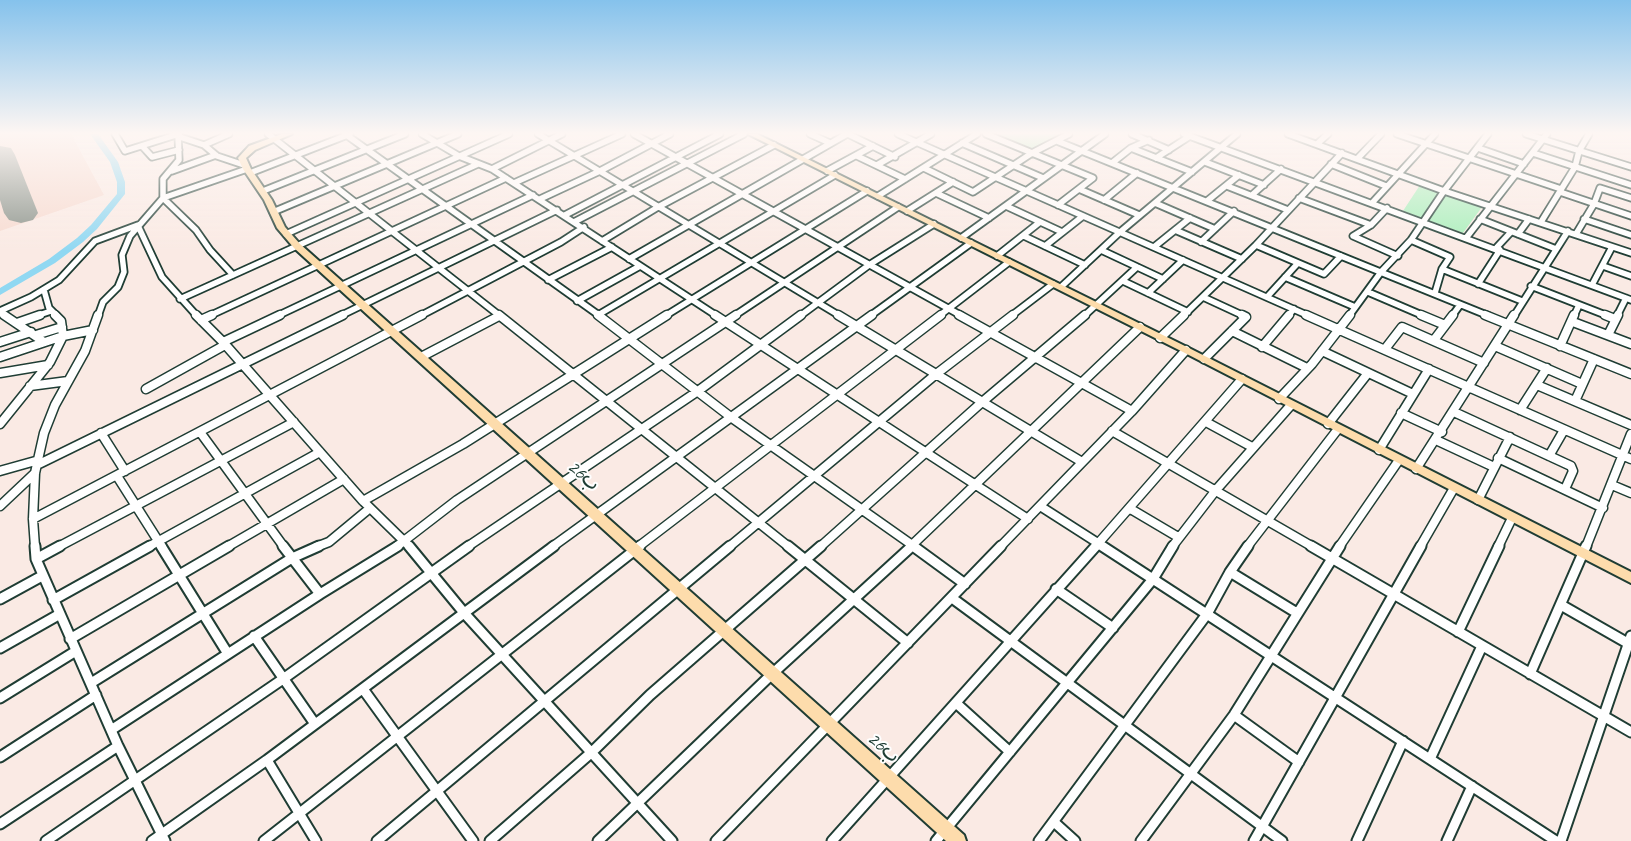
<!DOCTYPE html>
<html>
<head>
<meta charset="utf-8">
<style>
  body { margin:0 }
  canvas { display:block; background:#faeae4 }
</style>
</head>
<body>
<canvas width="1631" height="841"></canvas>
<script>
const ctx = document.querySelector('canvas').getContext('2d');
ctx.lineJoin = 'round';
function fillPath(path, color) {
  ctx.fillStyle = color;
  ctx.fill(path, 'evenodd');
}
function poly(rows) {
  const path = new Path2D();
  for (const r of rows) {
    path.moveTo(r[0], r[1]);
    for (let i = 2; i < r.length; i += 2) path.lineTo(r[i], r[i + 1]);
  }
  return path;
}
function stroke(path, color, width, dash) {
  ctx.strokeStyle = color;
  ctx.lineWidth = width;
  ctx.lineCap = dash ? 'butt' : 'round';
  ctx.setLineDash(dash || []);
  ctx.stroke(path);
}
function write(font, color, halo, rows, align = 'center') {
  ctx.font = font + ' Caveat,"Playpen Sans Arabic",sans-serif';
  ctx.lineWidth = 4;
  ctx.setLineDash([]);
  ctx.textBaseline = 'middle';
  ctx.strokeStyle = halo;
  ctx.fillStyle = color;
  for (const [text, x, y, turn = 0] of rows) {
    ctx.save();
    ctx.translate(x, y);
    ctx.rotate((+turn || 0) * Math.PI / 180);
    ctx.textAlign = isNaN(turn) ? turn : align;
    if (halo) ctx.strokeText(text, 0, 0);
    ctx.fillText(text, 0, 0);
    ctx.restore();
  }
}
const built = poly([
  [0,134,71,134,104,195,0,231]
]);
const green = poly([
  [994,134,1067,134,1034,150],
  [1420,185,1482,207,1463,233,1403,211]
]);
const river = poly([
  [90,134,98,134,118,162,125,182,125,194,97,229,83,242,55,263,0,295,0,288,49,259,77,238,91,225,117,194,117,182,110,162,90,134]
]);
const runway = poly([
  [0,146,11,148,15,155,38,213,33,220,21,223,9,220,4,213,0,200,0,146]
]);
const minorFar2 = poly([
  [115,134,125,151,179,134],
  [178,134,179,160,163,179,163,198,196,230,210,250,233,275],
  [268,134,500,316],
  [345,134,600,316],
  [422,134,459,156,492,169,717,316],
  [538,134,840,316],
  [634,134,962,316],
  [810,134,830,143],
  [848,134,895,157],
  [898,134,1309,316],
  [986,134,1093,178,1058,205],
  [1132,134,1169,150],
  [1184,134,1631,300],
  [1288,134,1444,191,1631,253],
  [1397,134,1561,189],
  [1526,134,1631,167],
  [180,137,204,145,217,156,244,165],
  [1057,141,1489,316],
  [962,143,1043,178],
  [1317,144,1328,134],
  [204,145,229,134],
  [142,146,152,157,179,150],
  [1131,148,1192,172],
  [1478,148,1524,164],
  [1533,153,1631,185],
  [857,156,905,179],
  [1156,158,1190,136],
  [1357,159,1381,134],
  [1205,162,1264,185],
  [1112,163,1131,148,1149,140],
  [1331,164,1386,186],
  [877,165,931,134],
  [924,168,973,192,1032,153,1069,134],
  [492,169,562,134],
  [172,171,216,155],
  [827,171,873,146],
  [250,173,350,134],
  [514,183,622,134],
  [1227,186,1288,210],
  [1079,189,1139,215],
  [263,191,405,134],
  [1560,192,1631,216],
  [936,193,989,218],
  [1252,195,1281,169],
  [878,196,977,134],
  [1299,198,1371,225],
  [540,199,600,171,670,134],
  [1104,200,1137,173],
  [1207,201,1239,175],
  [1155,203,1215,229],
  [1372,203,1435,134],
  [1006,206,1062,232],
  [1387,208,1371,225,1353,236,1398,256],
  [907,211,953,182],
  [273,212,458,134],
  [565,215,720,134],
  [1480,219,1556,249],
  [1584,219,1631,235],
  [574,222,744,134],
  [1541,222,1575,167,1579,151,1589,134],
  [139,228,162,277,197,316],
  [1175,230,1242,259],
  [286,234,509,134],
  [1518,234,1529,219],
  [1576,234,1594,204,1600,188,1631,198],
  [1024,236,1085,265],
  [961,238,1105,134],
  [1466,238,1547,134],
  [1411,240,1450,257,1442,269,1435,293],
  [602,241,658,207,774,145],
  [1201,242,1234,211],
  [1256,245,1324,274,1341,256],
  [1045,246,1083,216],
  [1154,247,1190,218],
  [1101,250,1163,279],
  [997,256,1040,222],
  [629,259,847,134],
  [1603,266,1631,276],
  [1442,269,1522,301],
  [1285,277,1355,307],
  [548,280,612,247],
  [1123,281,1188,312],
  [1478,284,1500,250,1497,247,1510,233],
  [1592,285,1612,247],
  [1531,286,1608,316],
  [1061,287,1120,232,1237,134],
  [44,290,49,308,57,316],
  [1368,292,1424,316],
  [1148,293,1183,260],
  [1203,297,1244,316],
  [1267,297,1298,263],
  [180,299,478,164],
  [577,301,640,266],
  [0,311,31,297,59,280,95,241,138,225],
  [0,312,6,316],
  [598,315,835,175],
  [36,316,51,311],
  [98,316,103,302,118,287,124,272,122,255,130,236,163,198,247,169],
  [209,316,506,178],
  [277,316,533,195],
  [340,316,557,210],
  [420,316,561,242,584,227],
  [665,316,867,191],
  [734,316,898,207],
  [800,316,869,265,934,224],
  [870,316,971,243],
  [939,316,1009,262],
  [1011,316,1053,284],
  [1084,316,1137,267],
  [1183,316,1256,245,1342,153],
  [1288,316,1294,309],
  [1349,316,1381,272,1411,240,1444,191,1488,134],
  [1452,316,1460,305],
  [1514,316,1568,231],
  [1574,316,1579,305],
  [1617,316,1626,298]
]);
const minorFar1 = poly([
  [4,315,44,342],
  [196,315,223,342,363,501,410,547],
  [499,315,789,547],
  [598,315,732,418,915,547],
  [715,315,1028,519],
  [838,315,1082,462],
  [959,315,1132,411],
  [1306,315,1631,459],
  [1421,315,1445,325],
  [1485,315,1631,374],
  [1605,315,1615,319],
  [201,320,212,315],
  [1573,322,1631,344],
  [17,323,40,315],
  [1232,331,1307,368],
  [36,335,62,327],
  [1608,335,1618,315],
  [1160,338,1184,315],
  [1434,340,1453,315],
  [0,342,31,332],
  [223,342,280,315],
  [1495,346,1582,384],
  [1560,346,1574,315],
  [1262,347,1289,315],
  [1385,349,1402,327,1484,363],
  [1322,351,1413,394],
  [0,357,63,336,93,330],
  [421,357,499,316],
  [1204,359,1246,317,1242,315],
  [0,373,48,365],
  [1537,385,1631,425],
  [30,386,68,381],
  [146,389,225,345],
  [1279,399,1312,364,1350,315],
  [1575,401,1594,359],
  [1520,410,1547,368],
  [1454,412,1571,466,1573,471,1565,489],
  [1401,413,1442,432],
  [1206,422,1252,447],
  [0,424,50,362,63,336,61,321,55,315],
  [1328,424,1368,373],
  [1112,431,1313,547],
  [200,432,284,547],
  [101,433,125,471],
  [1436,440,1494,467],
  [1379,450,1429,369],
  [1549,456,1564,430],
  [1498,458,1603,508],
  [37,465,343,315],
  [1416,469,1514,315],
  [0,471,39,460],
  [117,476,162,547],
  [1612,485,1631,493],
  [1478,500,1510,437],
  [363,501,463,444,667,315],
  [0,506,35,473],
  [1040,506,1104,547],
  [1129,508,1178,537],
  [33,519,422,315],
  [35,547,33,519,35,473,44,433,55,405,85,351,98,315],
  [58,547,294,422],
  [148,547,320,452],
  [227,547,344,479],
  [316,547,329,542,370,508],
  [396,547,457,500,736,315],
  [467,547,698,391,801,315],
  [552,547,872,315],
  [638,547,941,315],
  [729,547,935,375,1013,315],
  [820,547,981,403,1085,315],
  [910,547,1140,327],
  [1000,547,1132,411,1186,350],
  [1095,547,1242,379],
  [1172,547,1216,490,1291,405],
  [1247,547,1338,429],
  [1339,547,1399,460],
  [1420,547,1454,488],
  [1498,547,1512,518],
  [1586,547,1631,434]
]);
const minor = poly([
  [35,546,36,559,118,746,165,841],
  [161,546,228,654],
  [283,546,320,594],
  [409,546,465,614,672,841],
  [788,546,908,643],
  [913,546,965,584],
  [1102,546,1556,841],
  [1311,546,1631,732],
  [36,559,60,546],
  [1230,572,1297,613],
  [1056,589,1113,628],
  [952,598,1282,841],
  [0,599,42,576],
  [53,600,150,546],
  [1561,605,1631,645],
  [1458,632,1499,546],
  [254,636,315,724],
  [70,639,229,546],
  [0,648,60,614],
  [1530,674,1586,546],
  [91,683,292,558,319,546],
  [363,689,473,841],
  [0,698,76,651],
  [956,703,1010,752],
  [1234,715,1299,762],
  [111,730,320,594,398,546],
  [0,757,96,695],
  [1430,759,1482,646],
  [267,760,316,841],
  [1054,822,1075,841],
  [0,824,118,746],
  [46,841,283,679,469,546],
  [152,841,267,760,554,546],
  [264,841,640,546],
  [377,841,730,546],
  [490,841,592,752,650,695,821,546],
  [598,841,772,674,912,546],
  [716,841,1001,546],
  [832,841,1096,546],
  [936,841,1153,579,1173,546],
  [1039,841,1207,614,1230,572,1248,546],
  [1141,841,1234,715,1340,546],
  [1254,841,1421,546],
  [1357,841,1403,741],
  [1447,841,1472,786],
  [1561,841,1631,636]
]);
const major = poly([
  [748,134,757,134,1189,348,1631,572,1631,583,1183,352,748,134]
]);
const highway = poly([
  [282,134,292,134,255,150,246,158,251,169,272,200,285,227,300,244,964,835,966,841,946,841,294,248,277,228,264,200,243,169,238,158,249,146,282,134]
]);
const streetNames = [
  ["26ب",583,476,42],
  ["26ب",883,748,42]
];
fillPath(built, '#f7dbd1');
fillPath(green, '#a9efbb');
fillPath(river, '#90d8f2');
fillPath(runway, '#8c948c');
stroke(minorFar2, '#1f3d34', 9);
stroke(minorFar1, '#1f3d34', 11);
stroke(minor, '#1f3d34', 13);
stroke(major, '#1f3d34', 4);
stroke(highway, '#1f3d34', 4);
stroke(minorFar2, '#fff', 5.5);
stroke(minorFar1, '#fff', 8);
stroke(minor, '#fff', 9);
fillPath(major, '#fddcac');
fillPath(highway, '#fddcac');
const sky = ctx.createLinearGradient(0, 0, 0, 251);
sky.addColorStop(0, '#85c2ec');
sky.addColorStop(0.53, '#fdf6f3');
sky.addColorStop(1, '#fdf6f300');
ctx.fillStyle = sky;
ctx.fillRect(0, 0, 1631, 251);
write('20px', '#1f3d34', '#fff', streetNames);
</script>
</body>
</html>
